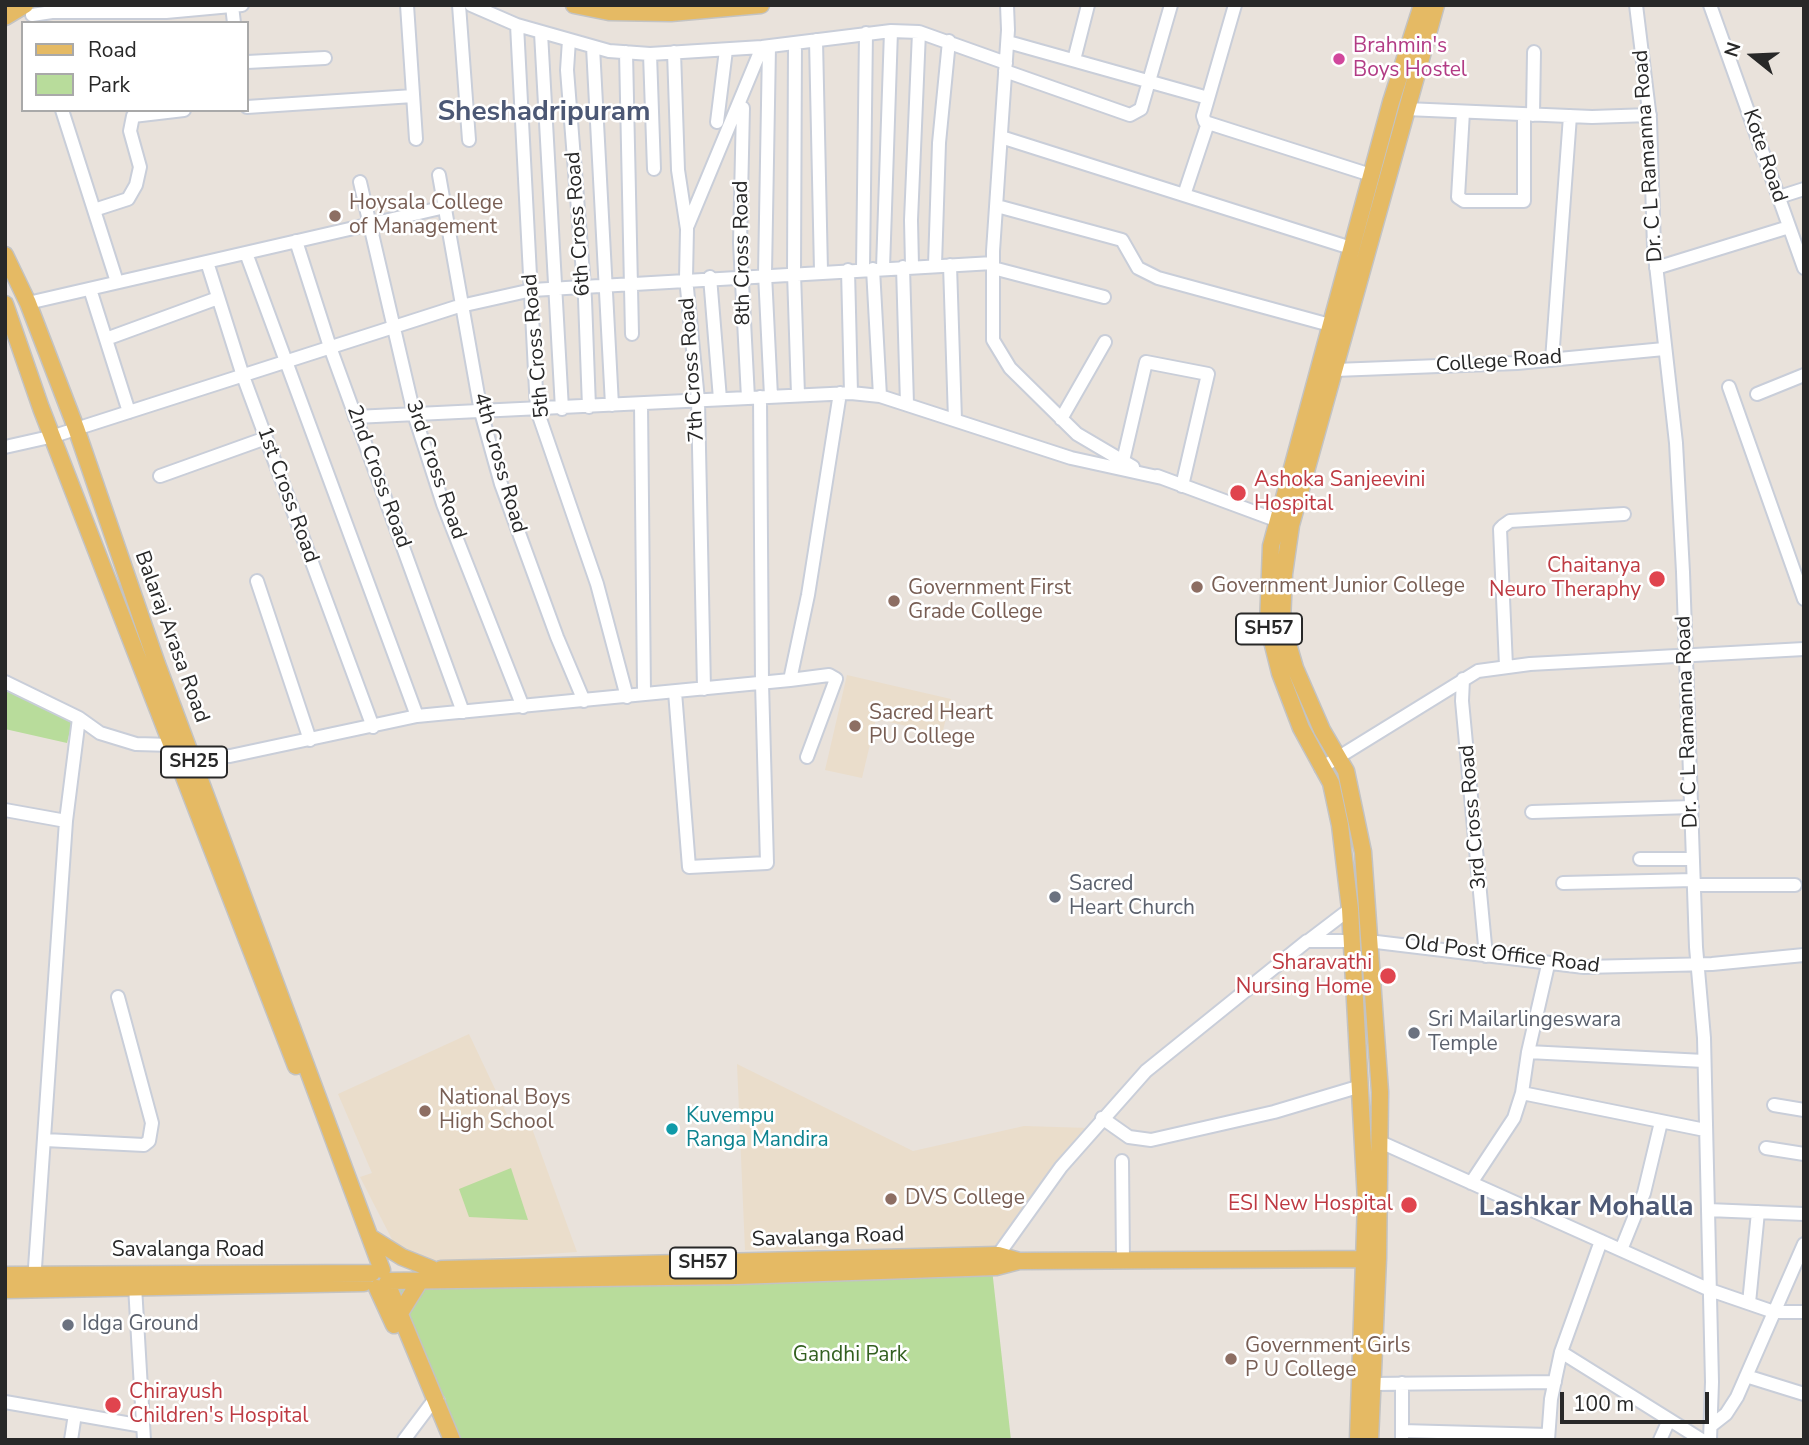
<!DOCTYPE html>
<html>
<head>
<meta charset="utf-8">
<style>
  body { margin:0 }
  #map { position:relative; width:1809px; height:1445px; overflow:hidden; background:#e9e2db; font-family:"Nunito Sans",sans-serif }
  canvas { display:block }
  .frame { position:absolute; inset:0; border:7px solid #282828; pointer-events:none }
  .legend { position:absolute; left:21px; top:21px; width:228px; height:91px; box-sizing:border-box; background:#fff; border:2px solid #a9a9a9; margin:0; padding:9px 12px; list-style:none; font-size:21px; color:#282828 }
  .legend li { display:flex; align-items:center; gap:14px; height:35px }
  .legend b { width:35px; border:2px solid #a9a9a9 }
  .north { position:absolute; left:1718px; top:21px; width:70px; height:70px; -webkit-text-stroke:5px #fff; paint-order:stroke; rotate:288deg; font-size:19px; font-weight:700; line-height:28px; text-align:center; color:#282828 }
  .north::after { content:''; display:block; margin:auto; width:24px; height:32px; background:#282828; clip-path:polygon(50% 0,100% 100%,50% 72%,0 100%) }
  .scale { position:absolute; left:1560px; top:1392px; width:149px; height:32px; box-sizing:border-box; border:4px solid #282828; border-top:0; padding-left:9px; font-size:21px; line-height:24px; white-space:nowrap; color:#282828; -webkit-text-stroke:5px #fff; paint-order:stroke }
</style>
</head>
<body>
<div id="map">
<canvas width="1809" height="1445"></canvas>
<div class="frame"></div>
<ul class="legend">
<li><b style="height:9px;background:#e5ba64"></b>Road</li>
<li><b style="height:19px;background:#b8dc9b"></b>Park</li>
</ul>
<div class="north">N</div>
<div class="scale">100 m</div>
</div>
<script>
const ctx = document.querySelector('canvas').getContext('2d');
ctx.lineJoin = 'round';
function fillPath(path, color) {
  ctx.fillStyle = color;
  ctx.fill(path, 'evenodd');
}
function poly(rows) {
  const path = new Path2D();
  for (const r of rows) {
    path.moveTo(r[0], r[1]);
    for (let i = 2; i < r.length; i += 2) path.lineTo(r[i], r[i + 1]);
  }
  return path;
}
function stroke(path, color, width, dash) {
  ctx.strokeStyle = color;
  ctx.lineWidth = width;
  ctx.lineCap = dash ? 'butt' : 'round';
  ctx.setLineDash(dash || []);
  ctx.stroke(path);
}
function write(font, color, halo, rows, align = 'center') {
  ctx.font = font + ' "Nunito Sans",sans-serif';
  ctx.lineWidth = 5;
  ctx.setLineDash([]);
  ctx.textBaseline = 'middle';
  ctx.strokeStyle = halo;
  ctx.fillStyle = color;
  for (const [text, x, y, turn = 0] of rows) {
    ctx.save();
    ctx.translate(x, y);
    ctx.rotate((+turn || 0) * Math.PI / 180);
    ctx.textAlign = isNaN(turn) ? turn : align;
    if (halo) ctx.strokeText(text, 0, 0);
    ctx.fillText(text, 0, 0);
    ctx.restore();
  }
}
const education = poly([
  [847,675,951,699,942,734,876,719,862,778,825,770],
  [469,1034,513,1127,508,1130,530,1123,577,1252,429,1262,399,1253,360,1177,372,1173,338,1094],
  [737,1064,913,1151,1024,1126,1089,1128,1003,1247,745,1250]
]);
const green = poly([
  [5,687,72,723,67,743,5,729],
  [511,1168,528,1220,469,1217,459,1189],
  [992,1269,1011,1440,454,1440,393,1279]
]);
const minor = poly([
  [407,5,416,139],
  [459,5,469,140],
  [471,5,517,25,609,51,650,54,762,47,891,31,919,32,1006,63],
  [1007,5,1008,30,993,251,993,340,1010,368,1077,434,1133,467],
  [1235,5,1203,116,1205,122,1371,175],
  [1636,5,1650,119,1654,247,1676,443,1683,572,1696,947,1704,1038,1712,1382,1710,1440],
  [1710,5,1804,268],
  [232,6,234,23],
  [32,15,52,12,166,12,242,5],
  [517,25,537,410,597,584,627,697],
  [541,33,562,409],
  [569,40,567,70,585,299,589,407],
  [816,40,821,271],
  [1008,42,1208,98],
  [795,43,794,273,798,395],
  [593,47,612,405],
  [769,47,765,274,771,396],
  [626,52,632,334],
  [674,52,678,170,687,229,686,278,698,400,704,689],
  [650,54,654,169],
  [1074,60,1088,5],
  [247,62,325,58],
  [1005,71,1130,115,1141,109,1171,5],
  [247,107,413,96],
  [743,108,740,243,748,398],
  [1406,109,1592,117,1650,115],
  [62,110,117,282],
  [1463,112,1458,197,1464,201,1524,201,1524,115],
  [1533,115,1534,52],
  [717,122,726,50],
  [1001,137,1351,248],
  [439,175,481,412,501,484,557,637,584,701],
  [360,182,414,414,443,504,523,707],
  [1184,195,1208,123],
  [1779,197,1804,189],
  [997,206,1122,240,1138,268,1158,278,1330,325],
  [94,210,128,199,136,185,140,167,130,131,133,116,184,110],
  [688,225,762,47],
  [296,241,330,347,463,712],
  [246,253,417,716],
  [207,262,243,376,373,727],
  [935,265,939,143,949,41],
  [950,265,955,420],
  [912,266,911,220,919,32],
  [903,267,907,404],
  [883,268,891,31],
  [993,268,1104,297],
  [1656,268,1789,227],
  [863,269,866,33],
  [873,269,880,396],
  [848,270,851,393],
  [710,277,720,399],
  [90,289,129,412],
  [28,303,445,207],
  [106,339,218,298],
  [1552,360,1570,116],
  [1335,370,1517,363,1664,349],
  [1729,387,1804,599],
  [1757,394,1804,375],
  [641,404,644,693],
  [355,417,851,393,880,396,1071,458,1162,478],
  [1061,419,1105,342],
  [5,447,54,436,456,307,532,290,993,263],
  [1123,461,1146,362,1208,374,1182,486],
  [160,476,266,438],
  [1157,476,1284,523],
  [257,581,310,740],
  [1506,666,1500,529,1503,526,1510,521,1624,514],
  [1463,679,1462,701,1486,956],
  [790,680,829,675,836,679,807,757],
  [5,682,79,718],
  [675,692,689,867,767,863,762,683,760,397],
  [1321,768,1478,671,1530,664,1804,649],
  [5,810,66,821],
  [1532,812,1692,807],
  [1640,859,1693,859],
  [1563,883,1694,880],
  [1694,885,1795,885],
  [1308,941,1350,909],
  [1368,941,1584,967,1712,964,1804,955],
  [1528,1052,1704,1061],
  [1522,1093,1705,1130],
  [1774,1105,1804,1110],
  [1102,1118,1129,1137,1151,1140,1274,1112,1361,1086],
  [45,1140,144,1145,149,1141,152,1123,118,997],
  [1378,1141,1710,1290,1774,1312,1804,1312],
  [1766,1148,1804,1154],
  [1122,1161,1123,1260],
  [1471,1183,1514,1118,1522,1093,1528,1052,1548,965],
  [1708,1210,1804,1214],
  [1621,1250,1644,1193,1661,1122],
  [997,1262,998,1255,1061,1167,1146,1071,1307,941,1351,941],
  [34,1282,66,821,79,718,100,733,136,744,172,745,192,755,230,756,417,716,790,680,808,595,840,393],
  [135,1286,144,1440],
  [1749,1303,1758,1212],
  [1561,1352,1702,1440],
  [1746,1376,1804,1394],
  [1373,1384,1555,1382],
  [5,1402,143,1426],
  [1712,1425,1726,1414,1737,1397,1804,1244],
  [1402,1431,1548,1435],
  [1402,1439,1402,1383],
  [71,1440,75,1414],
  [404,1440,431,1404,438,1401],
  [1548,1440,1551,1399,1561,1352,1601,1241],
  [1660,1440,1669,1420]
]);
const major = poly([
  [574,5,609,12,671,13,761,5],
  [5,17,25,5],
  [5,255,28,303,76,428,157,664,382,1270],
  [5,304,41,408,296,1066],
  [370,1237,402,1257,432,1269],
  [441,1269,998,1255,1019,1261],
  [5,1275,372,1273],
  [388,1281,736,1276,996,1267,1019,1261,1372,1259],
  [387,1283,452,1440],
  [377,1288,394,1325],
  [5,1290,364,1283],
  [400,1313,420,1281],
  [1358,1440,1366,1201,1350,909,1340,825,1331,783,1301,728,1280,673,1268,625,1271,546,1391,102,1422,5],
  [1370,1440,1378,1258,1380,1092,1363,852,1346,771,1322,730,1295,668,1282,623,1284,574,1291,525,1436,5]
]);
const markers = [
  [1339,59,7,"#d1479c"],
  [335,216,7,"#8d6e63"],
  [1238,493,9,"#e0444e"],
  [1657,579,9,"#e0444e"],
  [1197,587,7,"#8d6e63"],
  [894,601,7,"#8d6e63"],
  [855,726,7,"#8d6e63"],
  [1055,897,7,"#6b7280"],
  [1388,976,9,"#e0444e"],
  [1414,1033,7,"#6b7280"],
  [425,1111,7,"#8d6e63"],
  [672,1129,7,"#0f9aa8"],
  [891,1199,7,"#8d6e63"],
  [1409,1205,9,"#e0444e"],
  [68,1325,7,"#6b7280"],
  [1231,1359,7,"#8d6e63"],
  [113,1405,9,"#e0444e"]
];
const shields = [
  [1269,629,66],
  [194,762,66],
  [703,1263,66]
];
const shieldNames = [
  ["SH57",1269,629],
  ["SH25",194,762],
  ["SH57",703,1263]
];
const hotelNames = [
  ["Brahmin's",1353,47],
  ["Boys Hostel",1353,71]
];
const streetNames = [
  ["Dr. C L Ramanna Road",1649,156,-94],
  ["Kote Road",1764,156,71],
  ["6th Cross Road",579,224,-94],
  ["8th Cross Road",743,253,-91],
  ["5th Cross Road",537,346,-95],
  ["College Road",1499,362,-4],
  ["7th Cross Road",693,370,-94],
  ["4th Cross Road",499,463,74],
  ["3rd Cross Road",435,470,71],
  ["2nd Cross Road",378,477,70],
  ["1st Cross Road",287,495,70],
  ["Balaraj Arasa Road",171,637,70],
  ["Dr. C L Ramanna Road",1688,722,-92],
  ["3rd Cross Road",1474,817,-95],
  ["Old Post Office Road",1502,955,7],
  ["Savalanga Road",828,1238,-2],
  ["Savalanga Road",188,1251]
];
const educationNames = [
  ["Hoysala College",349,204],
  ["of Management",349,228],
  ["Government Junior College",1211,587],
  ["Government First",908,589],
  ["Grade College",908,613],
  ["Sacred Heart",869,714],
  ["PU College",869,738],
  ["National Boys",439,1099],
  ["High School",439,1123],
  ["DVS College",905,1199],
  ["Government Girls",1245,1347],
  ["P U College",1245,1371]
];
const healthNames = [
  ["Ashoka Sanjeevini",1254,481,"left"],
  ["Hospital",1254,505,"left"],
  ["Chaitanya",1641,567],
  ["Neuro Theraphy",1641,591],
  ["Sharavathi",1372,964],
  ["Nursing Home",1372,988],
  ["ESI New Hospital",1393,1205],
  ["Chirayush",129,1393,"left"],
  ["Children's Hospital",129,1417,"left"]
];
const worshipNames = [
  ["Sacred",1069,885],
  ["Heart Church",1069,909],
  ["Sri Mailarlingeswara",1428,1021],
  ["Temple",1428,1045],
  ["Idga Ground",82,1325]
];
const cultureNames = [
  ["Kuvempu",686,1117],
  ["Ranga Mandira",686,1141]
];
const parkNames = [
  ["Gandhi Park",850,1356]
];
const districtNames = [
  ["Sheshadripuram",544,113],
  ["Lashkar Mohalla",1586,1208]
];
fillPath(education, '#eaddcb');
fillPath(green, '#b8dc9b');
stroke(minor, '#c9ced9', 16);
stroke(major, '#c3c3c3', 19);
stroke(minor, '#fff', 12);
stroke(major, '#e5ba64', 16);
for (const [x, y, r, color] of markers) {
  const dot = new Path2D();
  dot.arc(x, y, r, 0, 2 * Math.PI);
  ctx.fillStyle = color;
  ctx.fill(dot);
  stroke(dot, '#fff', 2.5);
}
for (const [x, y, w] of shields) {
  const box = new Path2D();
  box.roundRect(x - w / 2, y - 15.5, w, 31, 5);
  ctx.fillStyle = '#fff';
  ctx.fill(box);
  stroke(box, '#282828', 2);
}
write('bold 19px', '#282828', null, shieldNames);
write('21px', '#b23c85', '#fff', hotelNames, 'left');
write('21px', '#282828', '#fff', streetNames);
write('21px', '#785e54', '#fff', educationNames, 'left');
write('21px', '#be3a42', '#fff', healthNames, 'right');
write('21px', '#5b616d', '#fff', worshipNames, 'left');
write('21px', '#0d838f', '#fff', cultureNames, 'left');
write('21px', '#325f1f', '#fff', parkNames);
write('bold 28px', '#4c5875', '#fff', districtNames);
</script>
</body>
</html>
